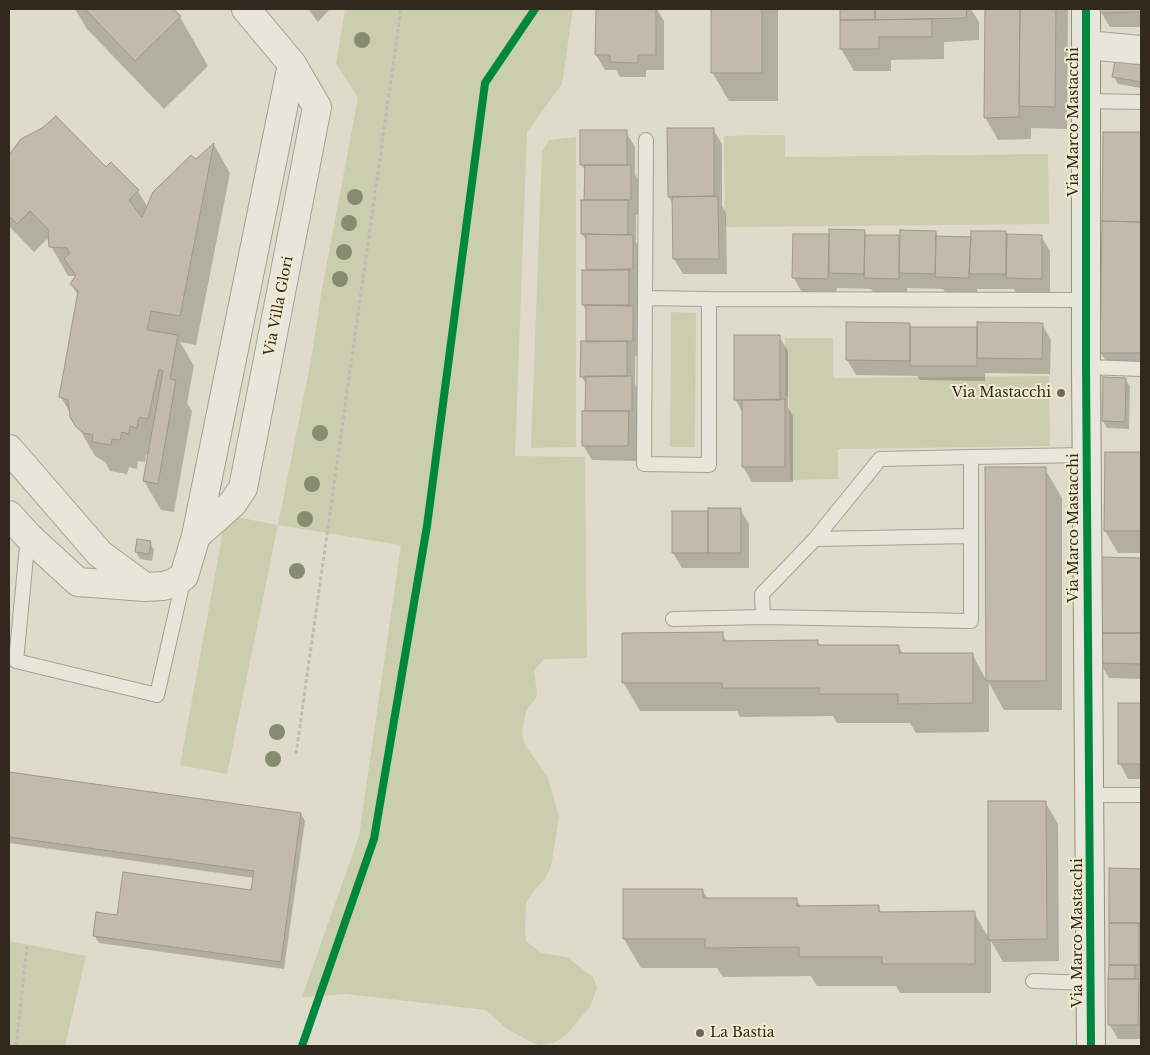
<!DOCTYPE html>
<html>
<head>
<meta charset="utf-8">
<style>
  body { margin:0 }
  #map { position:relative; width:1150px; height:1055px; overflow:hidden; background:#dfdbca; font-family:"Libre Baskerville",serif }
  canvas { display:block }
  .frame { position:absolute; inset:0; border:10px solid #31291d; pointer-events:none }
</style>
</head>
<body>
<div id="map">
<canvas width="1150" height="1055"></canvas>
<div class="frame"></div>
</div>
<script>
const ctx = document.querySelector('canvas').getContext('2d');
ctx.lineJoin = 'round';
function fillPath(path, color) {
  ctx.fillStyle = color;
  ctx.fill(path, 'evenodd');
}
function poly(rows) {
  const path = new Path2D();
  for (const r of rows) {
    path.moveTo(r[0], r[1]);
    for (let i = 2; i < r.length; i += 2) path.lineTo(r[i], r[i + 1]);
  }
  return path;
}
function stroke(path, color, width, dash) {
  ctx.strokeStyle = color;
  ctx.lineWidth = width;
  ctx.lineCap = dash ? 'butt' : 'round';
  ctx.setLineDash(dash || []);
  ctx.stroke(path);
}
function write(font, color, halo, rows, align = 'center') {
  ctx.font = font + ' "Libre Baskerville",serif';
  ctx.lineWidth = 4;
  ctx.setLineDash([]);
  ctx.textBaseline = 'middle';
  ctx.strokeStyle = halo;
  ctx.fillStyle = color;
  for (const [text, x, y, turn = 0] of rows) {
    ctx.save();
    ctx.translate(x, y);
    ctx.rotate((+turn || 0) * Math.PI / 180);
    ctx.textAlign = isNaN(turn) ? turn : align;
    if (halo) ctx.strokeText(text, 0, 0);
    ctx.fillText(text, 0, 0);
    ctx.restore();
  }
}
const green = poly([
  [345,9,573,9,562,84,527,132,515,456,585,457,587,658,544,659,534,671,537,691,536,698,526,711,522,732,525,745,548,778,559,817,551,867,544,880,534,890,526,903,525,932,526,941,541,953,567,957,593,977,597,988,590,1007,566,1035,554,1043,539,1045,533,1043,507,1029,486,1010,345,994,302,997,359,836,401,545,278,525,227,774,180,765,226,515,278,525,312,355,321,294,358,98,336,63],
  [785,135,785,157,1048,154,1049,224,725,227,724,136],
  [576,137,576,447,531,448,542,152,549,140],
  [671,312,696,313,695,447,670,447],
  [785,338,833,338,833,378,1049,376,1050,446,838,449,838,479,790,480,789,397,785,396],
  [9,941,86,956,65,1046,9,1046]
]);
const shadow = poly([
  [75,9,172,9,180,17,208,66,164,109,87,29],
  [308,9,330,9,318,22],
  [597,9,657,9,664,21,664,70,646,70,646,77,620,77,616,70,605,70,596,55],
  [712,9,778,9,778,101,729,101,712,72],
  [841,9,971,9,979,22,979,40,944,42,944,59,891,60,891,71,854,71,841,49],
  [986,9,1068,9,1067,129,1031,128,1031,139,998,140,985,117],
  [1101,9,1141,9,1141,27,1110,27,1101,12],
  [1116,63,1141,67,1141,88,1118,84,1114,77],
  [713,129,722,144,722,206,726,213,727,274,683,274,674,259,674,205,669,197],
  [626,132,635,147,635,174,639,182,639,215,636,215,636,242,641,251,641,284,637,285,637,315,641,322,641,356,635,356,635,384,640,393,640,426,637,426,637,461,592,460,583,445,587,412,587,385,581,376,588,343,588,312,583,305,587,271,588,243,582,234,583,201,586,201,586,172,581,164],
  [1104,133,1141,133,1141,375,1114,375,1101,353],
  [21,140,106,168,138,191,148,208,214,145,230,173,196,345,180,342,194,366,187,403,192,411,174,512,161,510,144,481,149,456,146,455,145,462,138,461,137,469,129,467,127,474,110,471,105,462,95,456,61,397,79,297,71,284,77,276,68,276,47,239,34,252,9,226,9,158],
  [864,231,867,236,901,237,936,233,938,237,972,238,1006,232,1008,236,1041,236,1050,251,1050,293,1016,293,1014,289,977,289,977,293,945,292,943,289,907,288,907,294,874,293,871,289,837,288,836,294,802,293,794,278,795,235,830,236],
  [847,323,909,324,912,328,979,329,1042,324,1051,340,1050,374,985,373,985,381,920,380,917,376,856,375,847,360],
  [779,336,788,351,788,407,793,416,793,482,752,482,743,467,743,413,735,399],
  [1125,379,1130,386,1129,429,1107,428,1103,421],
  [1106,453,1141,454,1141,553,1118,553,1105,531],
  [1045,469,1062,498,1062,710,1004,710,989,683,989,732,916,733,910,723,837,723,833,716,740,717,737,711,640,711,623,682,722,634,727,642,818,642,820,646,898,646,903,654,972,654,987,681],
  [740,509,749,524,749,568,682,568,673,553,709,512],
  [150,542,154,550,152,561,140,559,136,552],
  [1102,559,1141,560,1141,679,1109,678,1100,663],
  [1119,705,1141,705,1141,779,1128,779,1120,764],
  [9,773,301,814,305,821,284,969,99,943,94,935,118,917,252,891,254,878,9,843],
  [989,802,1045,802,1058,824,1059,961,1003,962,991,941,991,993,900,993,896,986,817,986,811,976,723,977,717,968,641,968,624,939,624,890,702,890,708,899,796,899,801,907,878,907,882,913,974,913,990,940],
  [1111,870,1141,870,1141,980,1138,980,1141,986,1141,1039,1118,1039,1109,1024]
]);
const building = poly([
  [85,9,173,9,181,16,135,61,85,9],
  [596,9,656,9,656,55,638,55,638,63,610,62,610,55,595,55,596,9],
  [711,9,762,9,762,73,711,73,711,9],
  [840,9,875,9,875,20,840,20,840,9],
  [875,9,967,9,966,18,875,20,875,9],
  [985,9,1020,9,1019,117,984,118,985,9],
  [1020,9,1056,9,1055,107,1019,106,1020,9],
  [1100,9,1141,9,1141,12,1100,13,1100,9],
  [932,19,932,37,879,37,879,49,840,49,840,20,932,19],
  [1115,61,1141,65,1141,82,1112,77,1115,61],
  [56,116,106,167,111,162,139,190,129,200,142,217,153,192,191,155,196,159,214,143,180,316,151,311,147,330,178,335,170,379,176,380,158,484,143,481,163,371,159,369,148,419,139,417,137,428,130,426,129,434,122,432,120,440,112,439,111,445,92,442,93,435,84,433,76,427,70,417,68,400,59,397,78,291,70,284,76,275,64,259,70,253,67,248,49,247,48,229,30,211,17,224,9,216,9,155,21,139,42,128,56,116],
  [667,128,714,128,714,196,668,197,667,128],
  [580,130,627,130,627,165,580,165,580,130],
  [1103,132,1141,132,1141,222,1102,221,1103,132],
  [585,165,631,165,631,200,584,200,585,165],
  [714,196,718,197,719,259,673,259,672,197,714,196],
  [581,200,628,200,628,235,581,234,581,200],
  [1102,221,1141,222,1141,353,1100,353,1102,221],
  [829,229,865,230,864,274,829,273,829,229],
  [900,230,936,231,935,274,899,273,900,230],
  [971,231,1006,231,1006,274,969,274,971,231],
  [586,234,633,235,633,269,586,270,586,234],
  [793,234,829,234,828,279,792,278,793,234],
  [1007,234,1042,235,1042,279,1006,278,1007,234],
  [865,235,899,235,899,279,864,278,865,235],
  [936,236,971,237,969,278,935,277,936,236],
  [582,270,629,270,629,305,582,305,582,270],
  [586,305,633,306,633,341,586,342,586,305],
  [846,322,910,323,910,361,846,360,846,322],
  [977,322,1043,323,1042,359,977,358,977,322],
  [910,327,977,327,977,366,910,366,910,327],
  [734,335,780,335,780,400,734,400,734,335],
  [581,341,627,341,627,376,580,377,581,341],
  [586,376,632,376,632,411,585,411,586,376],
  [1103,377,1126,378,1125,422,1102,421,1103,377],
  [785,399,785,467,742,467,742,400,785,399],
  [582,411,629,411,628,446,582,446,582,411],
  [1105,452,1141,452,1141,531,1104,531,1105,452],
  [985,467,1046,467,1046,681,986,681,985,467],
  [708,508,741,508,741,553,708,553,708,508],
  [672,511,708,511,708,553,672,553,672,511],
  [137,539,151,541,149,554,135,552,137,539],
  [1101,557,1141,558,1141,633,1100,633,1101,557],
  [723,632,723,641,818,640,818,645,899,645,899,653,973,653,973,703,898,704,898,694,819,694,819,688,722,688,722,683,622,683,622,633,723,632],
  [1100,633,1141,633,1141,664,1099,663,1100,633],
  [1118,703,1141,703,1141,764,1118,764,1118,703],
  [9,772,301,813,281,962,93,936,96,912,117,915,123,872,251,890,254,871,9,837,9,772],
  [988,801,1046,801,1047,939,988,940,988,801],
  [1109,868,1141,869,1141,923,1109,923,1109,868],
  [623,889,703,889,703,898,797,898,797,906,879,905,879,912,975,911,975,964,882,964,882,957,799,957,799,947,705,948,705,939,623,939,623,889],
  [1109,923,1139,923,1139,965,1109,965,1109,923],
  [1109,965,1135,965,1135,979,1108,979,1109,965],
  [1108,979,1139,979,1138,1025,1108,1025,1108,979]
]);
const path = poly([
  [296,754,401,9],
  [16,1046,27,946]
]);
const lane = poly([
  [1086,101,1141,102],
  [646,140,644,464,709,465,709,299,1086,300],
  [645,298,709,299],
  [1086,367,1141,369],
  [971,457,880,459,815,539,762,594,763,617,971,621,971,457,1086,455],
  [28,536,16,661,157,695,184,577],
  [815,539,971,536],
  [673,619,763,617],
  [1089,795,1141,795],
  [1033,981,1091,983]
]);
const street = poly([
  [1086,45,1141,50],
  [9,449,100,554,145,587],
  [9,515,28,536,78,582,145,587,163,586,174,583,184,576,196,536,292,64],
  [196,536,233,503,243,488,317,107,292,64,246,9]
]);
const secondary = poly([
  [1086,9,1086,367,1091,1046]
]);
const cycleway = poly([
  [1086,9,1086,367,1091,1046],
  [302,1046,374,839,427,526,485,83,535,9]
]);
const trees = [
  [362,40],
  [355,197],
  [349,223],
  [344,252],
  [340,279],
  [320,433],
  [312,484],
  [305,519],
  [297,571],
  [277,732],
  [273,759]
];
const markers = [
  [1061,393,5,"#6e675a"],
  [700,1033,5,"#6e675a"]
];
const streetNames = [
  ["Via Marco Mastacchi",1074,122,-90],
  ["Via Villa Glori",279,306,-79],
  ["Via Marco Mastacchi",1074,528,-90],
  ["Via Marco Mastacchi",1078,933,-90]
];
const poiNames = [
  ["Via Mastacchi",1051,393],
  ["La Bastia",710,1033,"left"]
];
fillPath(green, '#caceae');
fillPath(shadow, '#0003');
fillPath(building, '#c2baab');
stroke(building, '#9e978a', 1);
stroke(lane, '#a4a094', 16);
stroke(street, '#a4a094', 30);
stroke(secondary, '#948f83', 30);
stroke(path, '#c0bcb2', 3, [4, 2.5]);
stroke(lane, '#e8e5db', 14);
stroke(street, '#e8e5db', 28);
stroke(secondary, '#e8e5db', 28);
stroke(cycleway, '#00873e', 8);
ctx.fillStyle = '#868c70';
for (const [x, y] of trees) {
  ctx.beginPath();
  ctx.arc(x, y, 8, 0, 2 * Math.PI);
  ctx.fill();
}
for (const [x, y, r, color] of markers) {
  const dot = new Path2D();
  dot.arc(x, y, r, 0, 2 * Math.PI);
  ctx.fillStyle = color;
  ctx.fill(dot);
  stroke(dot, '#f0ebd0', 2);
}
write('14px', '#31291d', '#f0ebd0', streetNames);
write('14px', '#31291d', '#f0ebd0', poiNames, 'right');
</script>
</body>
</html>
